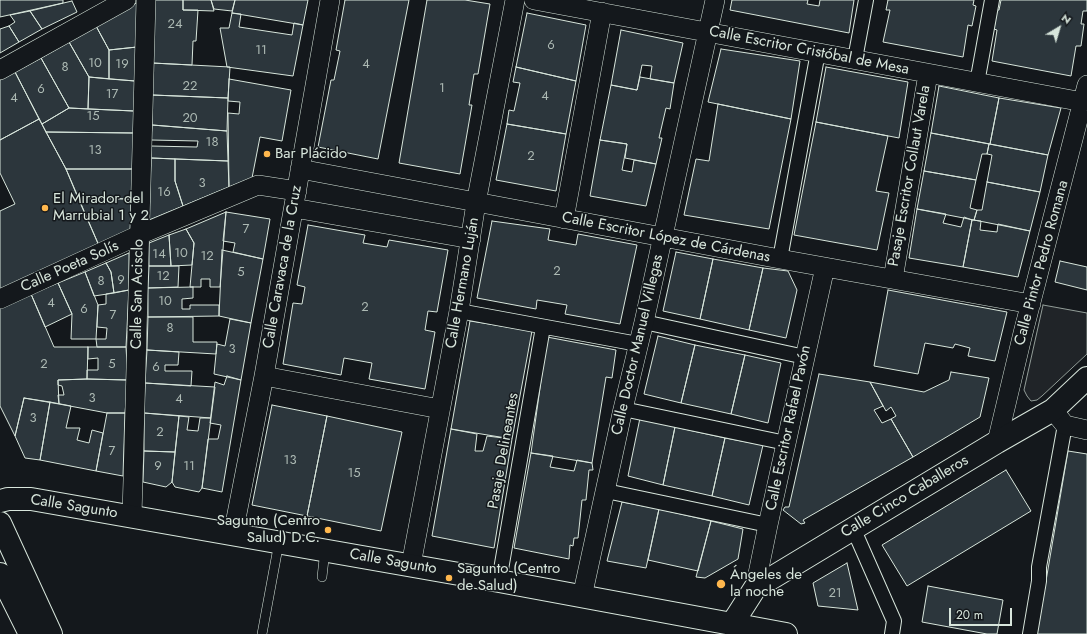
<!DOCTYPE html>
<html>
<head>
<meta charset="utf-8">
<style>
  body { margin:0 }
  #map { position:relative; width:1087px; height:634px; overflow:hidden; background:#14181c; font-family:Jost,sans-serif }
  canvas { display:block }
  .north { position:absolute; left:1039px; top:8px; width:40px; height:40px; -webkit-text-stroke:3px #14181c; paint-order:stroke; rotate:38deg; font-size:11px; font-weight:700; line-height:16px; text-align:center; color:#d8e6dc }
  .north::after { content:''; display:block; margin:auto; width:14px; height:18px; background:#d8e6dc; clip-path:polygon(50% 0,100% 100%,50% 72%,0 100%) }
  .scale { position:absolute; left:949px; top:608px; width:63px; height:18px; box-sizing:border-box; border:2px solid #d8e6dc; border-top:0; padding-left:5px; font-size:12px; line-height:14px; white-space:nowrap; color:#d8e6dc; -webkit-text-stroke:3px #14181c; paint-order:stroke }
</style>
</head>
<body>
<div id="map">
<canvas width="1087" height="634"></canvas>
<div class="north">N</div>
<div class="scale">20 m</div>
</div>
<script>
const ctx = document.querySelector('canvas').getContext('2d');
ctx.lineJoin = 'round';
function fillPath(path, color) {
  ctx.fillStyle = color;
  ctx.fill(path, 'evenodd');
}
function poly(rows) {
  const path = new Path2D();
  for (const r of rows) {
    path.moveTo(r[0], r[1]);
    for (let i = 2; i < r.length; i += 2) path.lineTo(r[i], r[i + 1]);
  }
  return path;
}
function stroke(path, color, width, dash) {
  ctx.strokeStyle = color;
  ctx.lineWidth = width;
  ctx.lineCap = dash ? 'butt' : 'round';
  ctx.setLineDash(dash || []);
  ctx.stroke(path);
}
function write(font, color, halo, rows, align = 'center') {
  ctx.font = font + ' Jost,sans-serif';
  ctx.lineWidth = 3;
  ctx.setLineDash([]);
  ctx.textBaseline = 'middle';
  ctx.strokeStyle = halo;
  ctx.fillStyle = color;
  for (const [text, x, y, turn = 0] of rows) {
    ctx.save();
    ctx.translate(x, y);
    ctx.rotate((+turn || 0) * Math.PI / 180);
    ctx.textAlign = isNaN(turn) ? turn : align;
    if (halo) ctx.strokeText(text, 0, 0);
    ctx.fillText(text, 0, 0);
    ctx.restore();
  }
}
const green = poly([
  [1043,305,1087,313,1087,354,1042,396,1037,400,1031,401,1027,396,1024,390,1043,305]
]);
const building = poly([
  [0,0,63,0,63,3,0,17,0,0],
  [154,0,183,0,183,10,198,10,196,41,193,41,192,65,152,63,154,0],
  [183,0,211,0,214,11,183,10,183,0],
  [211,0,235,0,232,11,214,9,211,0],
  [235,0,308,0,303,25,232,13,235,0],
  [345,0,409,0,378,159,318,147,331,80,334,80,340,51,336,50,345,0],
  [427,0,465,0,490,4,478,74,474,74,469,105,472,105,460,174,399,163,427,0],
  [732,0,808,0,807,4,819,6,820,0,854,0,849,33,730,10,732,0],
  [888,0,974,0,973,5,976,6,972,26,968,25,963,57,883,42,890,10,886,10,888,0],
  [1001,0,1087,0,1087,11,1083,11,1081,24,1084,24,1081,46,1076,46,1071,76,992,61,997,30,994,29,997,10,999,10,1001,0],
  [72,1,77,12,42,29,30,11,72,1],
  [138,2,137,47,109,50,96,26,138,2],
  [30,11,42,29,19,42,9,26,15,22,10,15,30,11],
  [232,13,241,14,239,27,292,35,294,23,303,25,293,76,227,67,220,28,229,28,232,13],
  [527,13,586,25,576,81,516,67,527,13],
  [9,26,19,42,0,53,0,29,9,26],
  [96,26,109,50,109,79,89,77,69,42,96,26],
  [621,30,683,43,674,83,650,79,652,66,642,65,637,90,611,85,621,30],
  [69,42,89,77,88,109,69,108,41,58,69,42],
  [137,47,135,81,109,79,109,50,137,47],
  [721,49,800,61,791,119,708,102,721,49],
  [41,58,69,108,42,124,15,72,41,58],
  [152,63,230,67,228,98,152,95,152,63],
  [516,67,576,81,566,134,507,124,509,110,514,111,520,83,513,82,516,67],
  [826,67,908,82,899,138,816,122,826,67],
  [15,72,39,119,0,140,0,80,15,72],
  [89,77,135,81,134,111,88,109,89,77],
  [640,77,674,83,670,109,666,108,659,138,662,138,656,164,625,158,627,144,600,140,611,85,637,90,640,77],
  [229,79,291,90,282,141,260,137,252,178,229,187,228,113,239,114,240,102,228,101,229,79],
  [939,86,999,98,990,144,931,133,939,86],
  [152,95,228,98,227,131,152,125,152,95],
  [999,98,1061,108,1048,155,990,144,999,98],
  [718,104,791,119,769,229,684,215,696,159,709,161,718,104],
  [69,108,134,111,134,133,46,132,42,124,69,108],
  [39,119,66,169,100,248,0,291,0,211,15,204,0,173,0,140,39,119],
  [816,122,888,136,876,191,889,193,877,250,794,235,816,122],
  [507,124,566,134,556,191,496,180,507,124],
  [152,125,227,131,228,161,151,158,151,146,197,147,198,141,151,140,152,125],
  [46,132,134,133,133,169,66,169,46,132],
  [931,133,989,144,987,154,982,154,976,180,924,171,931,133],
  [600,140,627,144,622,170,632,172,634,160,656,164,646,206,590,196,600,140],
  [989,144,1048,155,1040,192,987,182,992,155,987,154,989,144],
  [151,158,175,159,175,181,183,206,149,220,151,158],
  [175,159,228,161,229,187,183,206,175,181,175,159],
  [66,169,133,169,131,199,78,198,66,169],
  [924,171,976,180,970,208,977,210,974,220,917,209,924,171],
  [987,182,1040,192,1030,231,974,220,977,210,982,210,987,182],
  [78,198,131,199,130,236,100,248,78,198],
  [917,209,946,214,943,223,961,227,964,217,972,220,963,267,909,258,917,209],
  [226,212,270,219,263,259,233,252,235,243,223,241,226,212],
  [226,212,220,287,210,287,210,279,201,279,201,287,190,287,194,243,186,229,226,212],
  [972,220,981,221,980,230,997,232,998,224,1030,231,1018,277,963,267,972,220],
  [492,221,550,229,548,240,576,245,578,234,637,245,620,324,565,314,567,305,537,300,536,309,477,298,492,221],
  [308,225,365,235,363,243,387,247,389,240,448,250,437,312,428,311,425,330,435,332,425,389,369,379,372,363,344,358,341,375,283,364,293,303,302,304,305,287,297,285,308,225],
  [186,229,194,243,192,265,171,266,169,235,186,229],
  [169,235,171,266,149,266,149,243,169,235],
  [222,250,263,259,251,323,219,316,222,250],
  [676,252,713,259,700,319,663,311,676,252],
  [129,253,129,290,114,293,111,272,106,263,129,253],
  [713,259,763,268,749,330,700,319,713,259],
  [1060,261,1087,267,1087,290,1055,282,1060,261],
  [106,263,111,272,114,293,94,296,85,272,106,263],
  [149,266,179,266,178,287,148,288,149,266],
  [763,268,788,271,797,290,786,338,749,330,763,268],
  [85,272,98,305,96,339,71,339,72,314,58,283,85,272],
  [58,283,72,314,45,327,31,294,58,283],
  [193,287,193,298,182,299,182,309,190,309,190,305,219,305,219,316,148,317,148,288,193,287],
  [129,290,126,347,97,347,96,339,106,339,107,328,97,327,98,305,106,304,106,294,129,290],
  [888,290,1007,312,995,361,968,356,970,348,955,344,953,348,925,343,918,374,874,366,888,290],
  [31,294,54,347,88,347,87,379,58,380,59,404,24,398,15,436,0,406,0,307,31,294],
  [148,317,193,317,193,342,217,342,216,354,147,350,148,317],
  [230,319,251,323,241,380,214,374,217,344,225,346,230,319],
  [470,321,532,331,512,439,451,429,470,321],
  [658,336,695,345,681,403,644,394,658,336],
  [547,337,616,350,612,378,606,377,592,463,531,453,547,337],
  [695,345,745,355,731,414,681,403,695,345],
  [88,347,126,347,128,380,87,379,87,370,98,370,98,358,88,359,88,347],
  [147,350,179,352,178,365,165,365,165,371,192,371,191,386,145,383,147,350],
  [745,355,781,363,768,423,731,414,745,355],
  [951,372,989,378,980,417,913,457,891,419,896,416,891,407,886,411,870,382,924,392,949,380,951,372],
  [819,374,870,382,883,406,874,410,882,423,891,419,913,457,803,520,805,523,801,524,783,510,785,507,789,507,819,374],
  [227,376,241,380,222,492,202,488,208,439,218,439,221,425,210,423,215,382,224,385,227,376],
  [87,379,128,380,125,413,107,413,59,404,58,395,64,395,62,386,58,385,58,380,87,379],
  [145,383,215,387,211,418,144,413,145,383],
  [24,398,50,402,40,460,25,458,15,436,24,398],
  [50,402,71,406,66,428,80,428,77,440,89,443,92,430,103,433,96,471,40,460,50,402],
  [272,405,327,416,307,516,252,505,272,405],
  [107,413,125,413,123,476,96,471,107,413],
  [144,413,179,416,175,452,144,451,144,413],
  [179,416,189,417,187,430,198,431,200,418,211,418,202,488,199,492,175,487,172,482,179,416],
  [327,416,402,432,381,531,307,516,327,416],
  [640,418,675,427,663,485,628,476,640,418],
  [675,427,725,438,712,496,663,485,675,427],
  [451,429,477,434,475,451,483,451,487,436,512,439,494,548,432,536,451,429],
  [725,438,763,445,749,505,712,496,725,438],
  [144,451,175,452,172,482,166,487,143,482,144,451],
  [1068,451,1087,454,1087,634,1037,634,1068,451],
  [531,453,553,456,550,467,574,471,577,460,592,463,593,470,589,470,586,500,582,500,578,538,574,538,573,546,570,545,569,559,514,548,531,453],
  [1006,470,1031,511,907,586,882,545,1006,470],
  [622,502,659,509,646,568,607,561,622,502],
  [659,509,711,521,698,571,648,560,659,509],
  [711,521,743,529,738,559,705,578,696,577,711,521],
  [847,563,858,610,818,606,813,583,847,563],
  [928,586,1003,600,997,634,987,634,922,622,928,586]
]);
const service = poly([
  [322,577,325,550],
  [262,634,279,542]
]);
const pedestrian = poly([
  [855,59,866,0],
  [977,83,992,0],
  [780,259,818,52],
  [459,311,638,344],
  [644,322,805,357],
  [623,409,786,443],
  [606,491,768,525],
  [853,528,894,621,892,634],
  [499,581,543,327],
  [1030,634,1039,581,1039,567,1065,425]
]);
const minor = poly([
  [534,0,1083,102],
  [0,70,126,0],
  [300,169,780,259,1031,304],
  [294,208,471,239],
  [564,219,602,12],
  [893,279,928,74],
  [0,299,139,235,258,185,297,191],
  [264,376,440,409],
  [1053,410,1065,425,1087,430],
  [997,442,1023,333,1087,85],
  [132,516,146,0],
  [233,534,264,376,330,0],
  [411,565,459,311,476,203,515,0],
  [755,588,768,525,825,267],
  [582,597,623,409,644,322,715,0]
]);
const tertiary = poly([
  [0,501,8,499,31,499,499,581,786,634],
  [732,624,755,588,997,442,1053,410,1087,378]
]);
const primary = poly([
  [0,523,51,634],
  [0,574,30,634]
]);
const markers = [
  [267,154,4,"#ffb74d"],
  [45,208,4,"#ffb74d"],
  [328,530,4,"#ffb74d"],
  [449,578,4,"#ffb74d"],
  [721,584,5,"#ffb74d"]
];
const numberNames = [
  ["24",175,25],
  ["6",551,46],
  ["11",261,51],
  ["10",95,64],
  ["19",122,65],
  ["4",366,65],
  ["8",65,68],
  ["22",190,87],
  ["1",442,89],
  ["6",41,90],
  ["17",112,95],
  ["4",545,97],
  ["4",14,99],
  ["15",93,117],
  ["20",190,119],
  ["18",212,143],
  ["13",95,151],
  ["2",531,157],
  ["3",202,184],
  ["16",164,193],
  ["7",246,230],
  ["10",181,254],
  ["14",159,255],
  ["12",207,257],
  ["2",557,272],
  ["5",241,273],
  ["12",163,277],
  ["9",121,281],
  ["8",101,282],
  ["10",165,302],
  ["4",51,304],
  ["2",365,308],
  ["6",84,310],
  ["7",113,316],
  ["8",170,329],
  ["3",232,350],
  ["2",44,365],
  ["5",112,365],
  ["6",156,368],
  ["3",92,399],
  ["4",179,400],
  ["3",33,419],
  ["2",160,433],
  ["7",112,452],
  ["13",290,461],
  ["9",158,467],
  ["11",189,467],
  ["15",354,474],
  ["21",835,594]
];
const streetNames = [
  ["Calle Escritor Cristóbal de Mesa",809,51,11],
  ["Pasaje Escritor Collaut Varela",910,176,-80],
  ["Calle Escritor López de Cárdenas",666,238,11],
  ["Calle Pintor Pedro Romana",1042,263,-75],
  ["Calle Poeta Solís",70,267,-24],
  ["Calle Caravaca de la Cruz",283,267,-80],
  ["Calle Hermano Luján",463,283,-80],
  ["Calle San Acisclo",138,294,-89],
  ["Calle Doctor Manuel Villegas",638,345,-77],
  ["Calle Escritor Rafael Pavón",789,428,-78],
  ["Pasaje Delineantes",504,451,-80],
  ["Calle Cinco Caballeros",905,497,-31],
  ["Calle Sagunto",74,507,9],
  ["Calle Sagunto",393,562,10]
];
const poiNames = [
  ["Bar Plácido",275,154],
  ["El Mirador del",53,199],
  ["Marrubial 1 y 2",53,216],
  ["Sagunto (Centro",320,521,"right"],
  ["Salud) D.C.",320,538,"right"],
  ["Sagunto (Centro",457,569],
  ["de Salud)",457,586],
  ["Ángeles de",730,575],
  ["la noche",730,592]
];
fillPath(green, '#202428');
stroke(green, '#939e99', 1);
fillPath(building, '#2c363c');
stroke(building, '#d8e6dc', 1);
stroke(service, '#d8e6dc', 10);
stroke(pedestrian, '#d8e6dc', 16);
stroke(minor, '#d8e6dc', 20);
stroke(tertiary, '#d8e6dc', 24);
stroke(primary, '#d8e6dc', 24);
stroke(service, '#14181c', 9);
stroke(pedestrian, '#14181c', 14);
stroke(minor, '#14181c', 19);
stroke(tertiary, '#14181c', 22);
stroke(primary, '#14181c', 22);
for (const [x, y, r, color] of markers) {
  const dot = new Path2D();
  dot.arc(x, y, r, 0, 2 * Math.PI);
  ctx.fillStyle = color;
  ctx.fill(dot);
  stroke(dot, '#14181c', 1.5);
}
write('13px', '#adbab4', null, numberNames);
write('15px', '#d8e6dc', '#14181c', streetNames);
write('15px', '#d8e6dc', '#14181c', poiNames, 'left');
</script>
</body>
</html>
